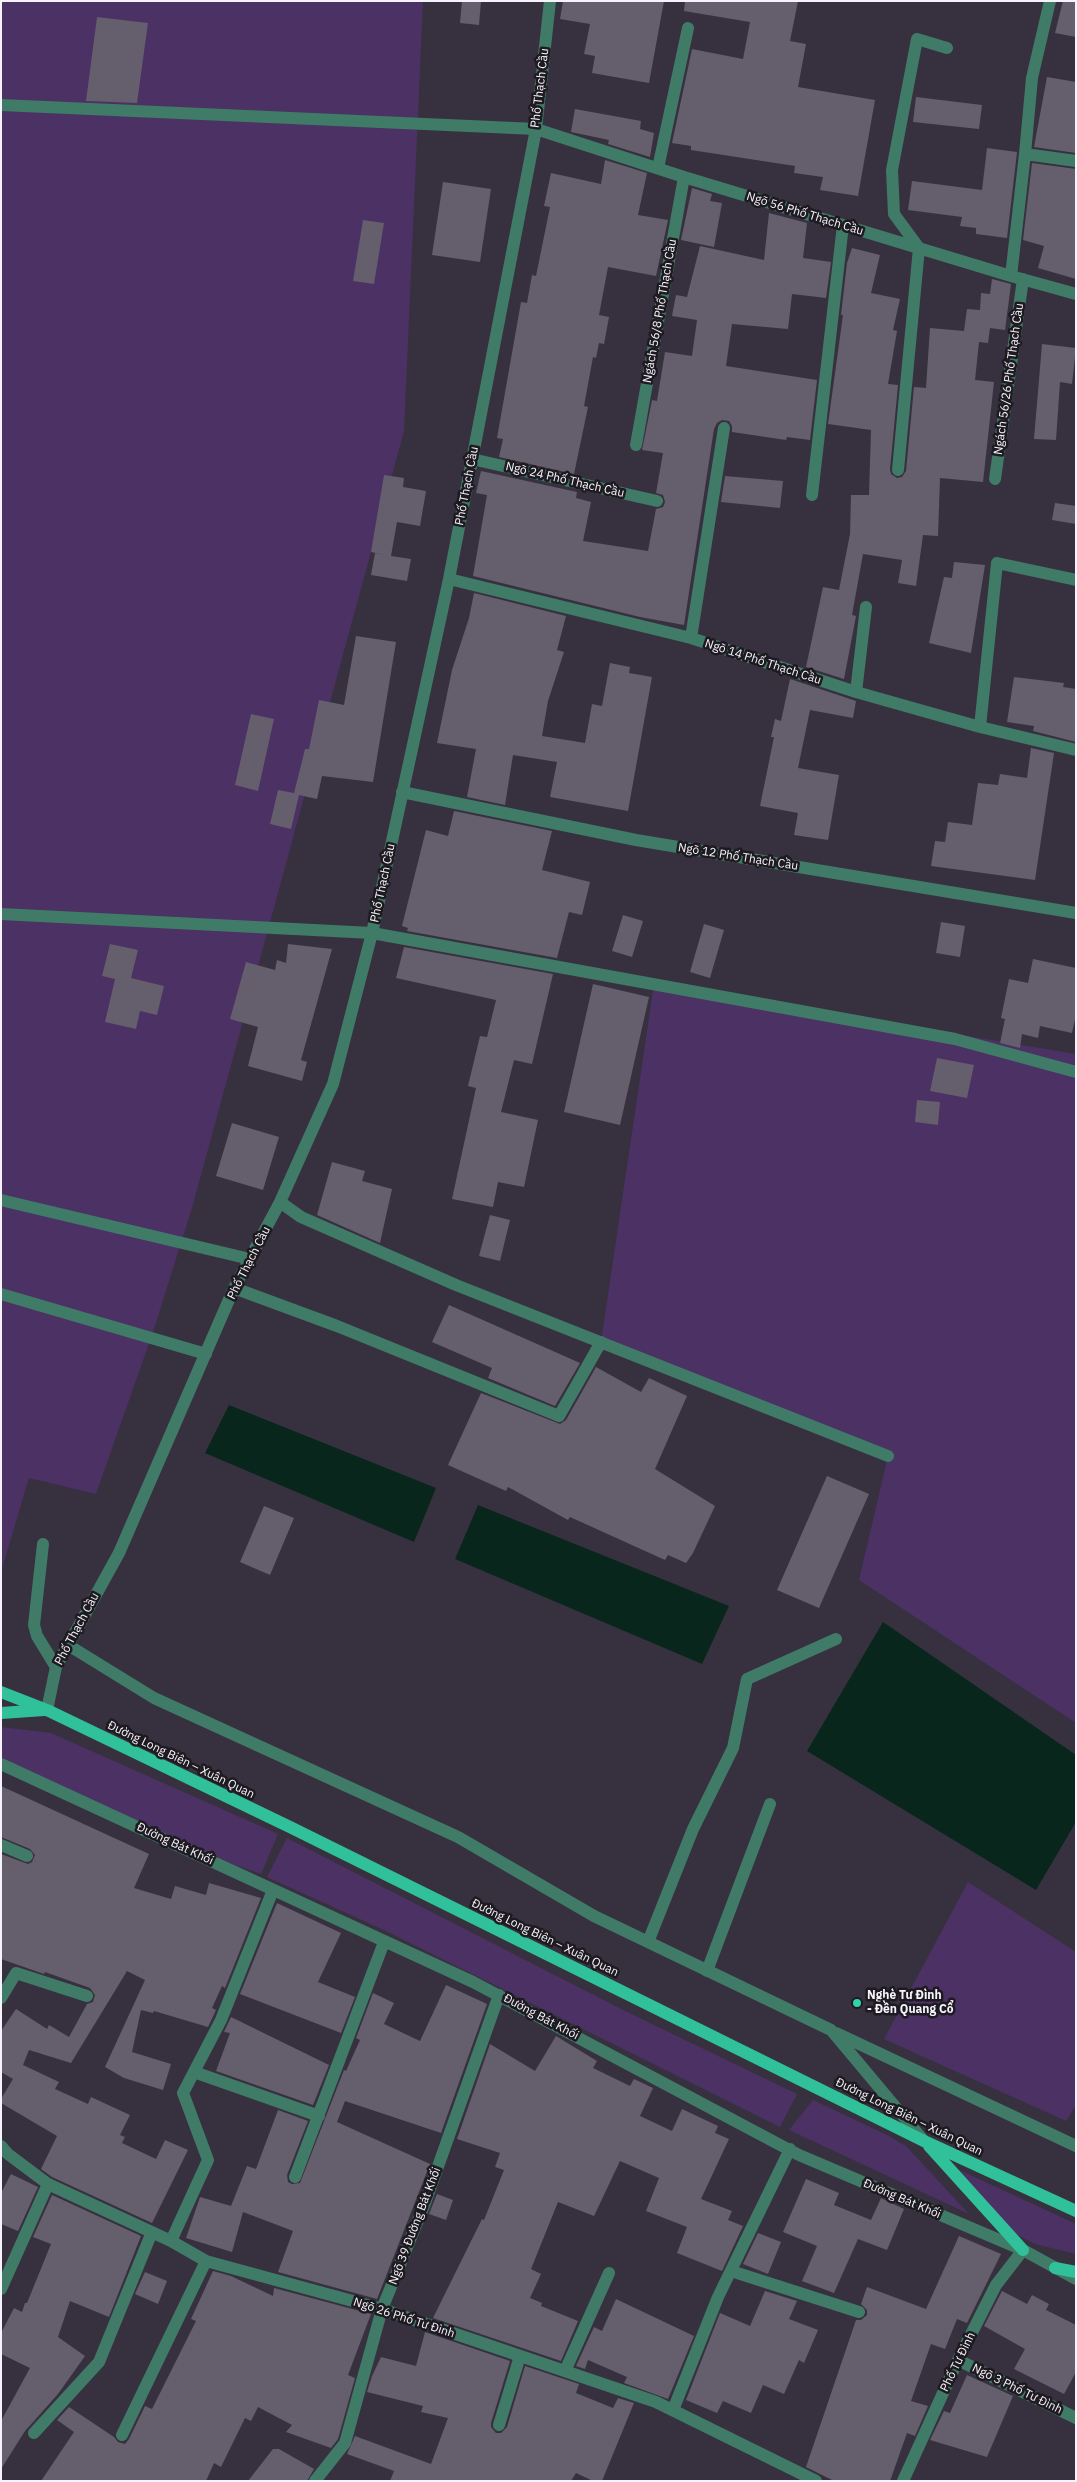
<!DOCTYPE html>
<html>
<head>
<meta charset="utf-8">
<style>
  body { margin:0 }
  #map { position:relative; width:1077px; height:2482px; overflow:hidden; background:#37313f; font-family:"IBM Plex Sans",sans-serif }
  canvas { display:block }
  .frame { position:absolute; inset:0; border:2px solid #f7f3fc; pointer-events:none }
</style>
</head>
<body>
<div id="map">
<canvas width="1077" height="2482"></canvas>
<div class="frame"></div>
</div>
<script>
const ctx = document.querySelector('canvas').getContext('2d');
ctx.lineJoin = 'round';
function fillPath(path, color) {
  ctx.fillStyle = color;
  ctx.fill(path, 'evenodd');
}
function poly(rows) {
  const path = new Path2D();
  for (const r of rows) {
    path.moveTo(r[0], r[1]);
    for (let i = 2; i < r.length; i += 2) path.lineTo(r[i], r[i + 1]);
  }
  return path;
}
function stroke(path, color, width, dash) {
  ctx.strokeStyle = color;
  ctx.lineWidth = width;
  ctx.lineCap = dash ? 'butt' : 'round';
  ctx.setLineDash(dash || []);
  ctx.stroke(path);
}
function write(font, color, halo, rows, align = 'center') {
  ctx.font = font + ' "IBM Plex Sans",sans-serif';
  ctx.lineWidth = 5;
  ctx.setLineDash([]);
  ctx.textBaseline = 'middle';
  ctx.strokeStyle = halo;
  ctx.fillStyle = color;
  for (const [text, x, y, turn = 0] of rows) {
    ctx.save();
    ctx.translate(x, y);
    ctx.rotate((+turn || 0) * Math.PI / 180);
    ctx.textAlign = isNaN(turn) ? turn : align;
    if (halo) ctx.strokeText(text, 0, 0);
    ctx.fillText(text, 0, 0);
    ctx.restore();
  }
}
const green = poly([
  [1,1,423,1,404,431,192,1208,153,1332,96,1494,29,1478,1,1572],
  [654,984,1076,1054,1076,1723,859,1580,888,1456,601,1342],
  [1,1727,51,1733,278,1834,261,1874,235,1865,1,1759],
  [287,1838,625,2011,797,2094,780,2127,384,1930,267,1877],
  [968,1882,1076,1952,1076,2105,1066,2121,884,2039],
  [813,2100,889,2136,907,2147,969,2214,789,2130],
  [953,2167,1076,2224,1076,2254,1035,2244,1014,2233]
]);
const water = poly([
  [229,1405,436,1488,414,1542,205,1453],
  [478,1505,729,1606,702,1664,455,1559],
  [883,1622,1076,1755,1076,1822,1036,1890,807,1751]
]);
const building = poly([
  [462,1,481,1,479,25,460,23],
  [563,1,664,1,649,83,592,73,595,56,584,54,590,24,560,19],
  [685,1,798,1,790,41,806,44,798,87,875,100,858,196,820,190,823,177,794,173,795,166,691,150,691,146,672,143,692,49,743,59,750,22,684,11],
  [1063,1,1076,1,1076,37,1055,33],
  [97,17,148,23,137,103,86,101],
  [1047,77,1076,82,1076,153,1034,147],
  [916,97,982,105,979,129,913,122],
  [575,109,641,121,640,129,654,133,650,157,608,144,609,140,571,132],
  [987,148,1017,152,1007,238,976,234,976,228,960,226,962,217,908,210,912,181,982,190],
  [605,160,647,173,638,215,668,220,656,276,608,267,599,315,609,317,604,344,599,343,596,358,593,357,584,406,588,407,574,474,499,457,503,439,497,438,521,302,527,303,532,275,536,276,550,207,544,206,551,173,601,184],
  [1032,163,1076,169,1076,279,1038,268,1044,246,1023,240],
  [443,182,491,189,480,262,432,255],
  [692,188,712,194,710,201,722,203,714,247,681,240],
  [769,213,807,223,803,258,831,262,826,298,792,294,788,329,732,324,726,366,817,380,810,440,787,437,786,440,732,432,732,426,729,421,722,420,717,423,714,429,684,625,640,617,473,576,487,495,476,493,481,471,577,492,576,498,591,502,583,541,648,551,656,509,663,507,665,502,663,495,656,493,663,453,642,450,652,400,657,401,665,352,692,356,697,320,672,316,676,295,687,297,700,246,764,260],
  [363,220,384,223,374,284,353,281],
  [852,248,880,255,871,293,900,299,893,330,897,331,888,384,898,385,890,469,891,474,897,478,902,477,906,471,914,387,926,388,930,328,964,331,967,309,980,310,981,293,990,294,992,279,1011,284,1005,330,990,328,988,343,979,342,975,380,994,382,983,482,940,478,938,536,923,535,916,586,898,583,902,560,863,554,852,615,856,616,844,679,806,667,823,587,839,590,850,534,851,495,869,495,871,430,828,424,843,315,841,315,847,263],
  [1042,344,1076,348,1072,384,1060,382,1056,440,1034,439],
  [384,475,404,478,403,487,426,491,420,526,397,522,391,556,411,559,407,581,371,575,375,553,386,555,371,552],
  [725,476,783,481,780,508,721,502],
  [1055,503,1076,506,1076,524,1052,520],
  [954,562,985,565,971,653,929,643,944,577,952,578],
  [474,593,566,616,557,650,564,652,548,701,542,736,585,743,592,704,602,706,610,663,630,667,629,673,652,677,628,811,550,797,557,762,513,755,505,805,467,797,476,749,437,743,452,670,469,618],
  [356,636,396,642,373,782,322,776,317,799,299,795,291,829,270,824,278,790,294,793,305,749,309,749,319,700,344,705],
  [1014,677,1064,683,1063,687,1076,689,1076,742,1033,731,1034,726,1007,722],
  [790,679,856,701,853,718,810,710,798,768,839,775,828,840,794,835,798,813,760,806,774,737,771,737,775,719,781,721],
  [251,714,274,719,258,791,235,785],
  [1031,748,1054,753,1035,880,931,866,935,841,945,842,948,822,972,825,978,783,998,785,1000,774,1027,778],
  [454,811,552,831,542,870,590,882,582,915,569,912,557,958,407,931,408,928,402,926,426,830,448,836],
  [623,915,643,921,632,957,612,951],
  [941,922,965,926,960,957,936,953],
  [704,924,724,930,710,978,690,972],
  [110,944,138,950,131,978,164,986,157,1015,140,1011,136,1029,105,1022,115,979,102,976],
  [288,944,332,949,301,1060,307,1062,302,1081,248,1066,258,1027,230,1019,246,962,275,970,277,960,286,963],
  [404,947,553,974,532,1064,514,1060,501,1112,538,1120,524,1187,498,1182,493,1207,452,1199,476,1088,468,1086,480,1036,487,1037,496,1000,396,978],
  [1033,959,1076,968,1076,1015,1072,1033,1040,1026,1038,1038,1022,1034,1020,1048,1000,1043,1005,1019,1001,1018,1009,979,1028,983],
  [593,984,649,997,620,1125,564,1112],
  [937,1058,974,1065,967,1098,930,1091],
  [917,1100,940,1102,938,1125,915,1122],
  [232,1123,279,1137,263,1190,216,1176],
  [332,1162,365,1171,362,1181,392,1189,380,1243,317,1215],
  [490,1215,510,1220,500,1261,479,1256],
  [449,1305,580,1363,555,1406,488,1378,492,1368,432,1342],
  [596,1367,641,1392,649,1378,687,1396,655,1469,715,1506,693,1553,686,1563,668,1555,665,1560,570,1517,568,1520,508,1487,506,1491,448,1465,481,1393,560,1424,566,1420],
  [827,1476,869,1494,819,1608,777,1590],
  [264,1506,294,1518,270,1575,240,1562],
  [1,1786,149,1854,134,1888,171,1899,175,1886,206,1895,209,1883,261,1898,225,1988,222,1986,212,2008,216,2010,208,2027,154,2011,153,2013,141,2010,132,2052,171,2064,163,2090,124,2078,105,2067,145,1980,127,1971,71,2063,29,2050,23,2065,59,2082,55,2089,88,2104,91,2097,130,2115,120,2135,125,2137,122,2143,156,2159,165,2140,188,2150,152,2223,52,2177,41,2169,57,2136,1,2103,1,2099,13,2079,1,2072,1,2031,16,2009,47,2029,49,2025,69,2037,87,2004,93,2002,95,1995,90,1988,45,1972,44,1974,1,1959,1,1854,28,1864,32,1862,35,1855,30,1849,1,1837],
  [277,1903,341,1933,318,1982,355,1997,341,2033,240,1994],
  [446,1985,487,2004,441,2133,345,2101,337,2122,430,2164,377,2299,278,2272,293,2231,243,2212,232,2252,186,2238,200,2197,231,2206,247,2166,256,2169,278,2110,308,2121,287,2175,288,2182,292,2184,300,2183,344,2070,346,2071,360,2040,356,2038,373,1993,394,2003,384,2024,420,2041],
  [231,2017,329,2065,313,2105,216,2071,230,2033,224,2032],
  [556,2036,597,2061,593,2068,630,2086,634,2079,653,2088,640,2116,672,2131,682,2109,718,2126,715,2133,729,2139,701,2199,732,2211,728,2220,743,2226,722,2271,677,2253,687,2227,646,2211,659,2178,620,2161,594,2216,558,2202,531,2269,541,2274,530,2298,542,2303,541,2306,578,2321,561,2361,433,2318,482,2219,484,2220,504,2170,495,2167,500,2153,457,2139,490,2044,535,2071],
  [11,2174,38,2187,18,2231,1,2224,1,2193],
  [806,2179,839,2193,834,2205,871,2220,881,2198,904,2209,887,2250,858,2239,834,2293,802,2281,817,2246,783,2232],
  [437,2194,453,2200,446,2220,429,2214],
  [52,2195,141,2236,109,2317,70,2301,58,2337,85,2356,58,2394,25,2431,1,2469,1,2421,30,2368,1,2354,1,2333,14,2308,22,2312,25,2303,27,2303,51,2244,33,2237],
  [758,2233,781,2242,768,2274,743,2264],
  [959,2236,1001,2254,967,2323,957,2319,945,2349,931,2344,911,2401,928,2406,915,2436,907,2433,890,2481,834,2481,806,2467,856,2320,861,2320,867,2315,867,2310,861,2304,867,2287,926,2309],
  [213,2271,231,2276,273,2296,274,2288,371,2314,348,2375,355,2378,338,2439,331,2448,286,2432,292,2425,258,2407,251,2421,245,2418,221,2467,214,2463,206,2481,41,2481,74,2432,57,2420,69,2407,114,2437,118,2442,125,2444,129,2439,145,2406,152,2409,196,2321,191,2319],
  [145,2272,167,2281,158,2304,135,2294],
  [765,2291,797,2301,789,2319,818,2330,804,2363,799,2360,784,2394,763,2385,751,2413,723,2401,717,2413,686,2400,720,2313,750,2326],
  [1002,2291,1027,2304,1032,2295,1049,2304,1046,2310,1076,2325,1076,2372,1064,2394,1014,2369,1025,2349,984,2326],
  [616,2299,694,2336,668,2399,624,2383,627,2377,588,2360,585,2369,576,2366,594,2327,602,2331],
  [425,2332,510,2361,491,2423,491,2427,496,2433,501,2433,507,2427,525,2366,579,2384,576,2393,613,2408,618,2398,634,2403,602,2481,593,2481,576,2473,571,2481,390,2481,394,2471,347,2454,355,2436,431,2464,448,2418,421,2412,423,2406,367,2392,372,2376,381,2357,416,2366],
  [967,2375,1013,2396,987,2457,930,2440,944,2411,950,2413],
  [273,2449,279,2449,314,2469,307,2481,248,2481]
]);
const minor = poly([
  [1,105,536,129,684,177,1011,276,1076,294],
  [1025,154,1076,161],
  [658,168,688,28],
  [1011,276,1025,154,1032,78,1050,1],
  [636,445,684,177],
  [472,459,657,501],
  [898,470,919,248,894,214,892,170,917,39,947,48],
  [995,479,1023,279],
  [812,495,843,225],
  [449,579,691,638,856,692,980,727,1076,750],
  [691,638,724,428],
  [856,692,866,607],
  [980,727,997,563,1076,580],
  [402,792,636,840,1076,913],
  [1,914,372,933,955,1039,1076,1072],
  [1,1200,250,1259],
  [280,1202,301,1217,456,1285,888,1456],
  [234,1288,337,1326,559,1416,601,1342],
  [1,1294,206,1354],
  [43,1544,34,1625,37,1636,56,1667],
  [68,1645,154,1698,458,1837,594,1916,831,2030,924,2141],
  [47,1710,56,1667,119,1553,234,1288,280,1202,333,1084,372,933,449,579,536,129,550,1],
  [1,1764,473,1982,799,2155,1023,2250,1076,2279],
  [1,1845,27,1856],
  [648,1942,693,1829,733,1748,747,1679,836,1639],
  [707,1971,770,1804],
  [1,1998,16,1973,87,1996],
  [836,2033,1076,2146],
  [194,2072,319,2116],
  [1,2146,8,2154,48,2184,171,2241,206,2261,382,2309,656,2402,816,2481],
  [295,2177,384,1942],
  [171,2241,208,2160,183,2093,221,2020,273,1890],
  [731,2271,859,2312],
  [1,2289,48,2184],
  [958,2360,1076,2418],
  [565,2371,609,2273],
  [673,2410,718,2297,790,2149],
  [499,2425,520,2356],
  [34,2433,99,2362,152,2232],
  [122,2435,206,2261],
  [315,2481,345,2443,382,2309,425,2203,499,1995],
  [903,2481,958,2360,996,2285,1023,2250]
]);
const major = poly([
  [1,1692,47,1710,292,1828,924,2141,1076,2211],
  [1,1713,44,1710],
  [929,2146,1023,2250],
  [1055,2268,1076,2272]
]);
const markers = [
  [857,2003,5,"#30d4aa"]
];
const streetNames = [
  ["Phố Thạch Cầu",540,88,-83],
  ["Ngõ 56 Phố Thạch Cầu",805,214,17],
  ["Ngách 56/8 Phố Thạch Cầu",660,311,-80],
  ["Ngách 56/26 Phố Thạch Cầu",1009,379,-82],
  ["Ngõ 24 Phố Thạch Cầu",565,480,13],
  ["Phố Thạch Cầu",467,486,-79],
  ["Ngõ 14 Phố Thạch Cầu",763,662,18],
  ["Ngõ 12 Phố Thạch Cầu",738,857,9],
  ["Phố Thạch Cầu",383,883,-78],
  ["Phố Thạch Cầu",249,1263,-63],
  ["Phố Thạch Cầu",77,1629,-62],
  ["Đường Long Biên – Xuân Quan",181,1760,26],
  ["Đường Bát Khối",175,1844,25],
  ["Đường Long Biên – Xuân Quan",545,1938,26],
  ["Đường Bát Khối",541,2017,28],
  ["Đường Long Biên – Xuân Quan",909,2117,26],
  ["Đường Bát Khối",902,2199,23],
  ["Ngõ 39 Đường Bát Khối",415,2226,-69],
  ["Ngõ 26 Phố Tư Đình",404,2318,18],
  ["Phố Tư Đình",958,2362,-64],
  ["Ngõ 3 Phố Tư Đình",1017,2389,26]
];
const poiNames = [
  ["Nghè Tư Đình",867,1996],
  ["- Đền Quang Cổ",867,2010]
];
fillPath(green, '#4b3164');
fillPath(water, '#09261d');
fillPath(building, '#655e6d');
stroke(minor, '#407b68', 12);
stroke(major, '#30c19b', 12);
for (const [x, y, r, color] of markers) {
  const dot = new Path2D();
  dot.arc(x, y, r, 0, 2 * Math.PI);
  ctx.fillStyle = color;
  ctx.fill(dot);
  stroke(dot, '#1d1a20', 2);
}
write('12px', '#f7f3fc', '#1d1a20', streetNames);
write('bold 12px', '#f7f3fc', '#1d1a20', poiNames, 'left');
</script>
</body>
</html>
